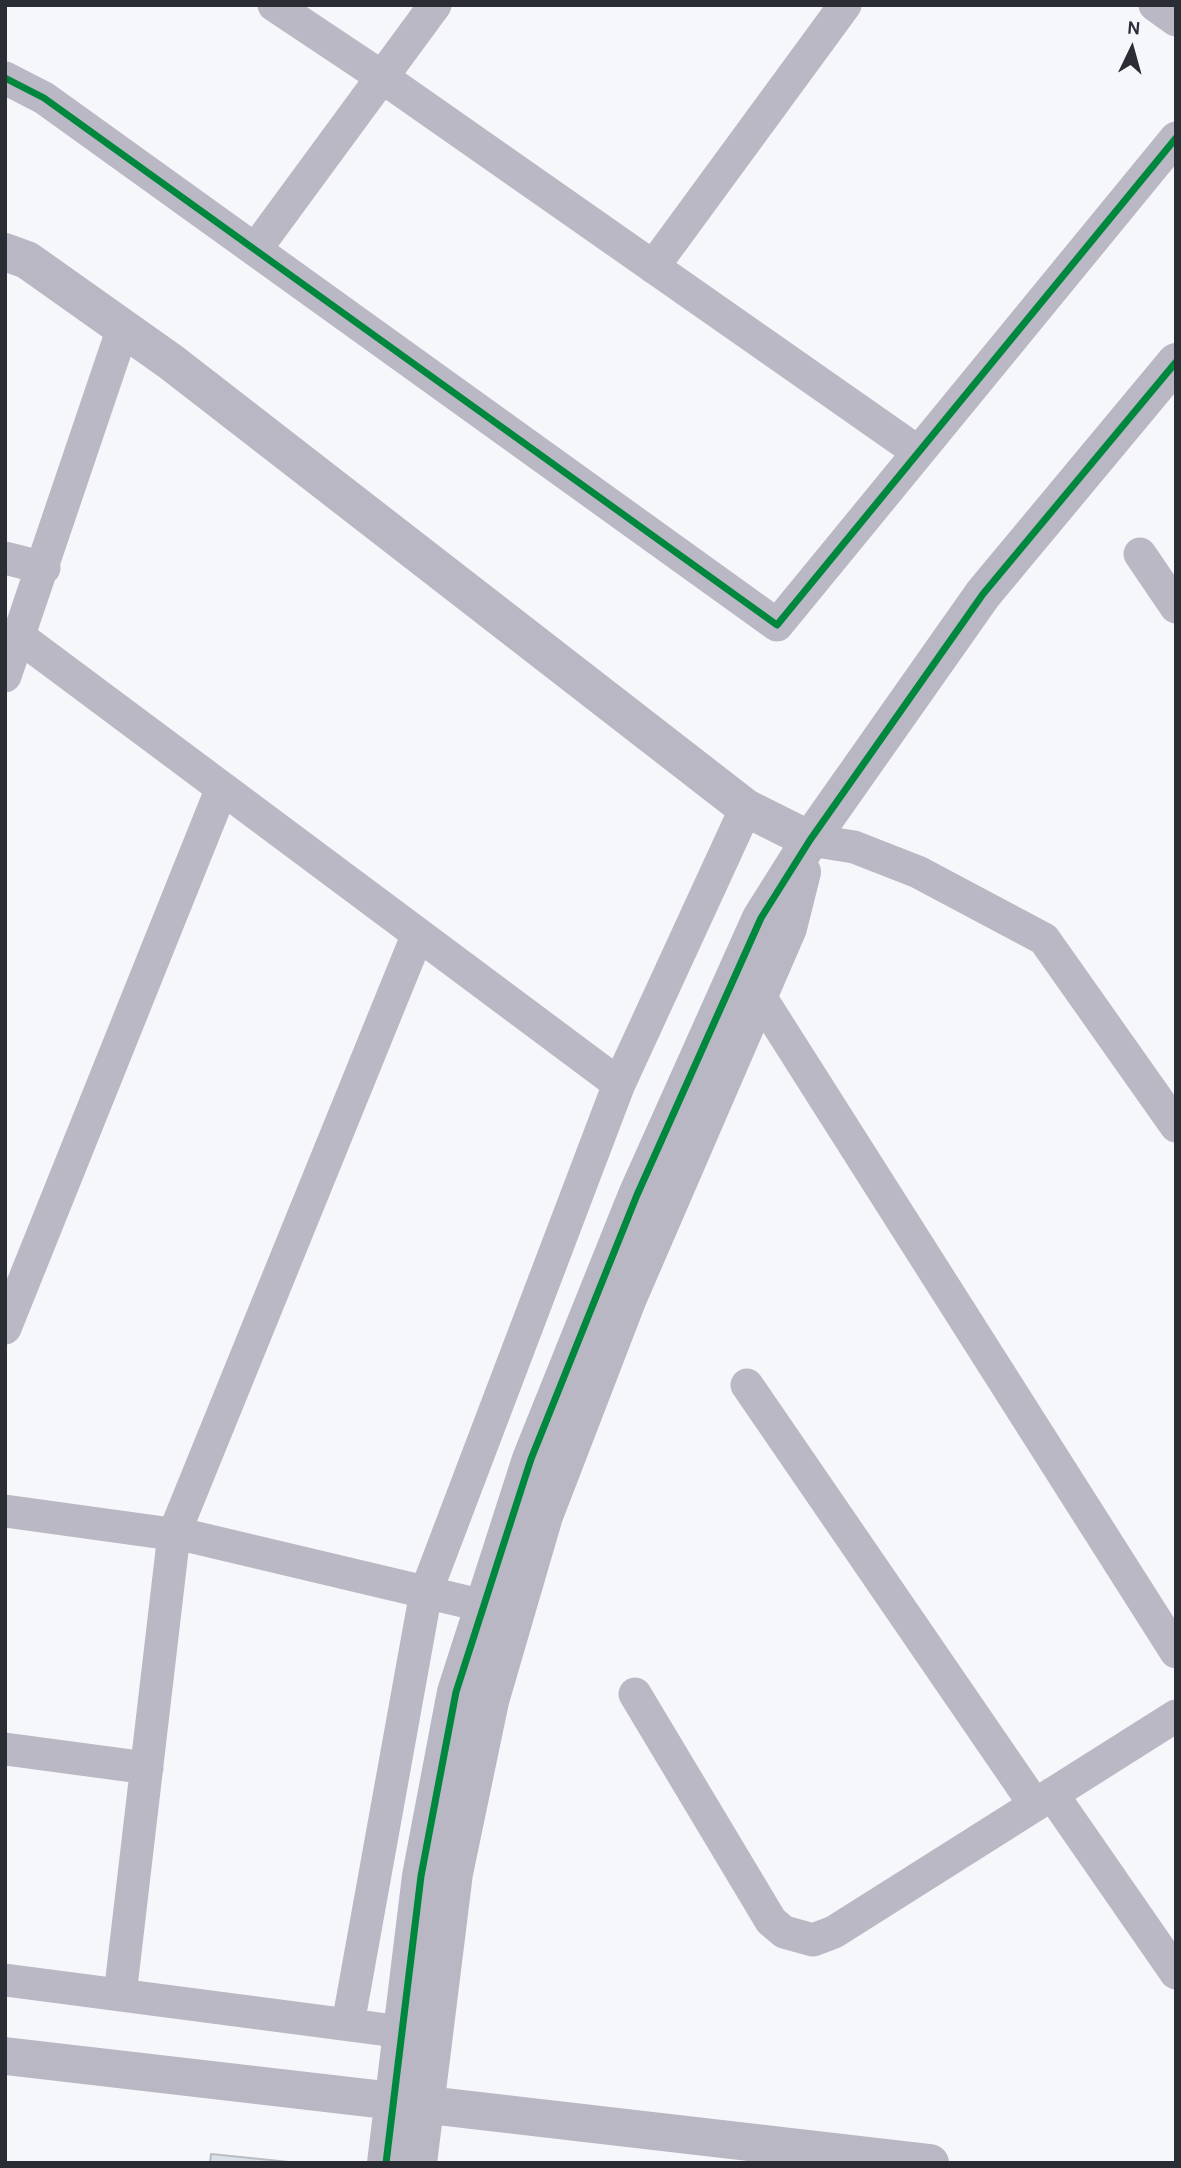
<!DOCTYPE html>
<html>
<head>
<meta charset="utf-8">
<style>
  body { margin:0 }
  #map { position:relative; width:1181px; height:2168px; overflow:hidden; background:#f6f7fb; font-family:Karla,sans-serif }
  canvas { display:block }
  .frame { position:absolute; inset:0; border:7px solid #2b2d34; pointer-events:none }
  .north { position:absolute; left:1097px; top:14px; width:70px; height:70px; -webkit-text-stroke:5px #f4f6fd; paint-order:stroke; rotate:5deg; font-size:19px; font-weight:700; line-height:28px; text-align:center; color:#2b2d34 }
  .north::after { content:''; display:block; margin:auto; width:24px; height:32px; background:#2b2d34; clip-path:polygon(50% 0,100% 100%,50% 72%,0 100%) }
</style>
</head>
<body>
<div id="map">
<canvas width="1181" height="2168"></canvas>
<div class="frame"></div>
<div class="north">N</div>
</div>
<script>
const ctx = document.querySelector('canvas').getContext('2d');
ctx.lineJoin = 'round';
function fillPath(path, color) {
  ctx.fillStyle = color;
  ctx.fill(path, 'evenodd');
}
function poly(rows) {
  const path = new Path2D();
  for (const r of rows) {
    path.moveTo(r[0], r[1]);
    for (let i = 2; i < r.length; i += 2) path.lineTo(r[i], r[i + 1]);
  }
  return path;
}
function stroke(path, color, width, dash) {
  ctx.strokeStyle = color;
  ctx.lineWidth = width;
  ctx.lineCap = dash ? 'butt' : 'round';
  ctx.setLineDash(dash || []);
  ctx.stroke(path);
}
const building = poly([
  [211,2154,299,2163,210,2163,211,2154]
]);
const street = poly([
  [274,5,382,77,918,452],
  [1155,5,1176,20],
  [5,78,44,98,777,625,1176,138],
  [255,250,435,5],
  [653,267,845,5],
  [1140,554,1176,607],
  [5,558,44,568],
  [21,638,619,1084],
  [5,676,123,328],
  [810,840,854,847,918,872,1044,939,1176,1126],
  [759,995,1176,1652],
  [5,1328,222,788],
  [747,1385,1035,1805],
  [5,1511,193,1537,484,1606],
  [635,1694,771,1921,784,1932,813,1940,834,1932,1176,1716],
  [5,1749,147,1768],
  [1052,1794,1176,1973],
  [5,1980,426,2035],
  [120,1995,174,1534,418,934],
  [348,2024,426,1592,619,1084,746,808]
]);
const secondary = poly([
  [5,252,27,260,171,362,746,808,810,840],
  [5,2056,930,2163],
  [386,2163,421,1876,456,1692,531,1459,637,1195,761,918,810,840,983,594,1176,362],
  [418,2163,454,1873,490,1701,544,1516,628,1298,788,928,802,872]
]);
const cycleway = poly([
  [5,78,44,98,777,625,1176,138],
  [386,2163,421,1876,456,1692,531,1459,637,1195,761,918,810,840,983,594,1176,362]
]);
fillPath(building, '#d9e2ea');
stroke(building, '#b9bcc1', 2);
stroke(street, '#bbb8c5', 33);
stroke(secondary, '#bab7c5', 38);
stroke(cycleway, '#00873e', 7);
</script>
</body>
</html>
